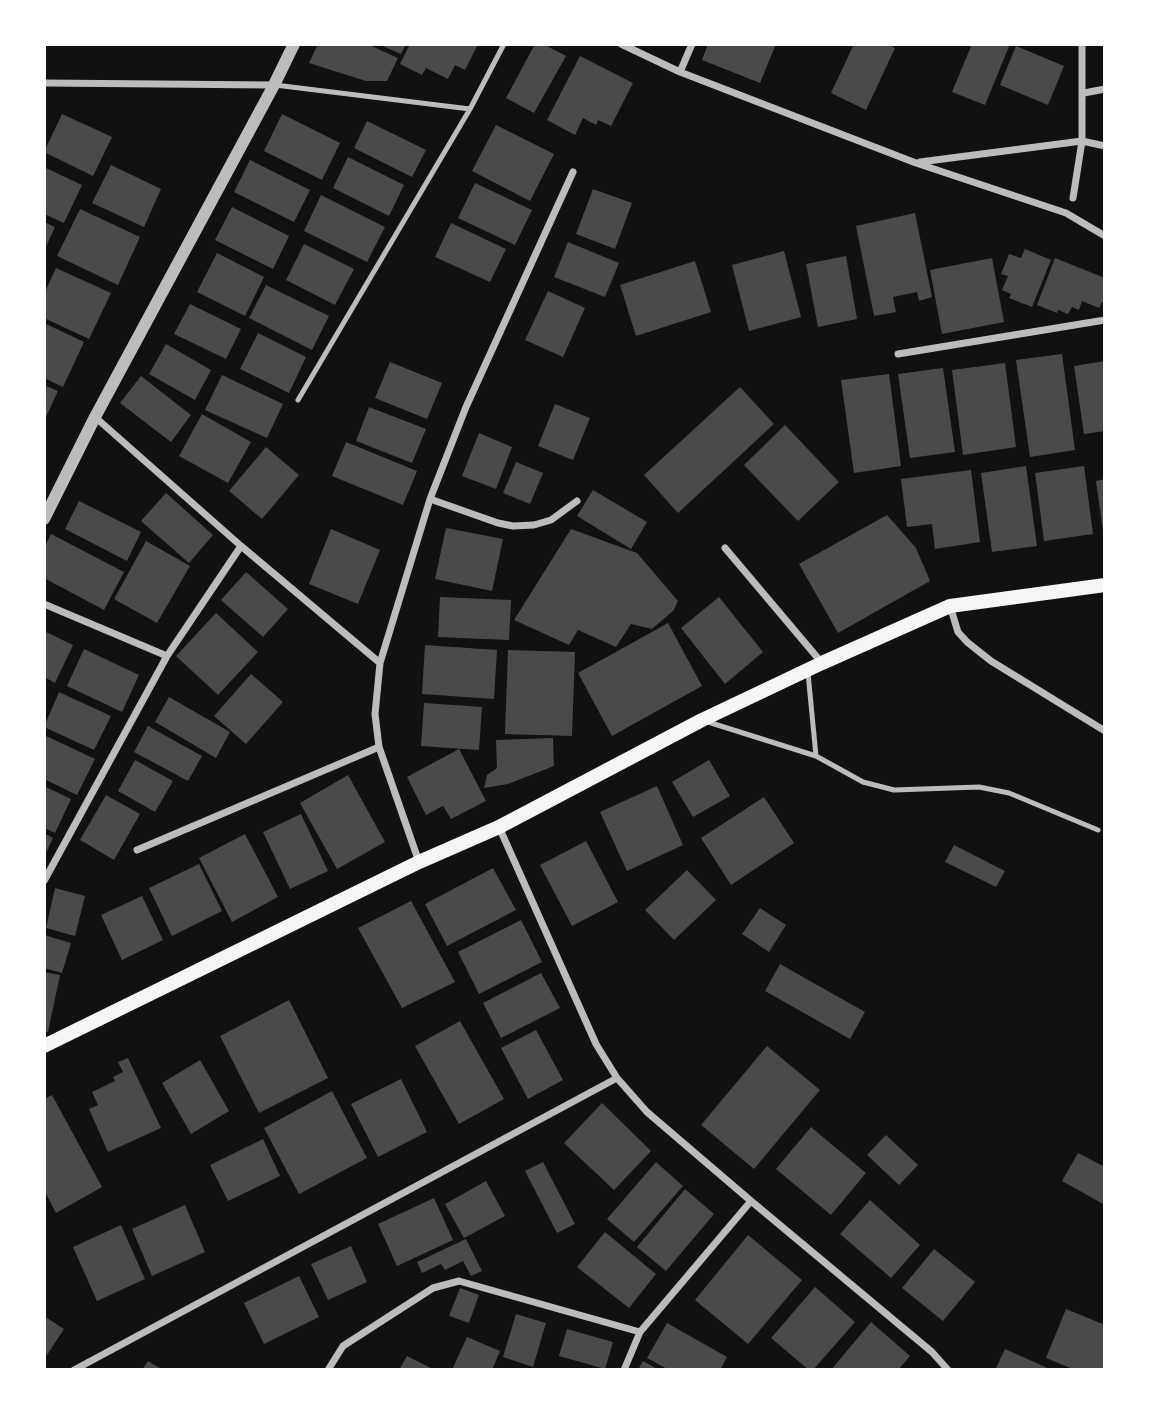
<!DOCTYPE html>
<html>
<head>
<meta charset="utf-8">
<style>
  body { margin:0 }
  #map { position:relative; width:1149px; height:1414px; overflow:hidden; background:#111; font-family:"Roboto Condensed",sans-serif }
  canvas { display:block }
  .frame { position:absolute; inset:0; border:46px solid #fff; pointer-events:none }
</style>
</head>
<body>
<div id="map">
<canvas width="1149" height="1414"></canvas>
<div class="frame"></div>
</div>
<script>
const ctx = document.querySelector('canvas').getContext('2d');
ctx.lineJoin = 'round';
function fillPath(path, color) {
  ctx.fillStyle = color;
  ctx.fill(path, 'evenodd');
}
function poly(rows) {
  const path = new Path2D();
  for (const r of rows) {
    path.moveTo(r[0], r[1]);
    for (let i = 2; i < r.length; i += 2) path.lineTo(r[i], r[i + 1]);
  }
  return path;
}
function stroke(path, color, width, dash) {
  ctx.strokeStyle = color;
  ctx.lineWidth = width;
  ctx.lineCap = dash ? 'butt' : 'round';
  ctx.setLineDash(dash || []);
  ctx.stroke(path);
}
const building = poly([
  [318,44,367,44,398,58,387,81,366,81,309,63],
  [378,44,406,44,401,54],
  [410,44,478,44,465,70,455,65,448,79,426,68,422,75,400,64],
  [535,44,543,44,566,56,534,113,506,98],
  [708,44,776,44,760,83,702,60],
  [854,44,886,44,895,48,866,110,831,93],
  [972,44,1010,44,985,105,952,92],
  [1016,46,1064,66,1048,105,1000,85],
  [580,56,633,83,611,126,598,120,596,125,583,118,575,135,547,120],
  [62,114,112,137,93,176,44,152],
  [282,114,340,143,322,180,264,151],
  [367,121,426,150,412,177,354,148],
  [496,125,554,154,530,201,472,171],
  [348,157,404,185,389,216,333,188],
  [250,160,310,190,294,222,234,192],
  [111,165,161,189,144,227,92,203],
  [44,167,82,185,64,223,44,214],
  [475,183,532,210,515,245,458,218],
  [593,189,632,203,615,249,576,234],
  [321,195,385,227,367,262,304,231],
  [232,207,289,236,273,269,215,240],
  [80,209,140,237,118,285,57,256],
  [915,213,932,297,919,301,917,292,893,297,896,312,874,316,856,226],
  [44,222,55,227,44,251],
  [451,223,506,249,490,282,435,257],
  [568,242,619,263,605,297,554,277],
  [304,244,354,269,335,305,286,280],
  [1025,249,1051,260,1032,307,1009,298,1011,294,1002,290,1008,276,1001,274,1009,254,1021,258],
  [784,251,801,317,749,331,732,265],
  [217,253,264,277,245,316,197,292],
  [846,256,857,319,818,327,806,264],
  [992,258,1004,322,942,334,930,270],
  [1055,258,1105,278,1105,303,1102,302,1099,308,1082,301,1079,310,1072,307,1068,314,1058,310,1057,313,1037,305],
  [695,261,711,312,636,336,620,285],
  [56,268,111,293,89,339,44,318,44,294],
  [266,285,329,316,312,350,249,318],
  [548,291,585,308,563,357,525,340],
  [190,304,241,329,226,359,174,334],
  [44,323,84,342,63,387,44,378],
  [258,333,306,357,289,393,240,369],
  [166,344,211,370,195,400,149,374],
  [1062,354,1075,450,1030,457,1016,360],
  [1105,361,1105,431,1084,434,1074,366],
  [390,362,442,383,427,419,375,398],
  [1005,363,1016,447,963,455,952,370],
  [943,368,955,452,910,458,898,374],
  [889,374,901,466,854,473,841,380],
  [222,375,283,404,267,438,205,410],
  [141,376,191,415,171,442,120,403],
  [44,385,58,391,44,421],
  [740,387,774,424,678,513,644,475],
  [555,404,590,418,573,460,538,446],
  [369,407,426,429,412,463,356,441],
  [202,414,251,442,228,483,179,456],
  [785,425,839,482,798,521,744,465],
  [479,433,512,447,496,489,462,476],
  [346,442,417,471,403,505,332,476],
  [266,447,299,475,262,519,229,491],
  [516,462,543,473,530,504,503,493],
  [1026,466,1037,546,992,552,981,473],
  [1084,466,1093,534,1044,541,1035,473],
  [971,470,980,542,935,549,932,524,907,527,901,479],
  [1105,479,1105,538,1104,538,1096,481],
  [593,490,647,522,631,549,577,516],
  [166,493,213,535,189,563,141,521],
  [79,501,141,532,127,561,65,529],
  [887,515,916,548,930,581,838,633,799,564],
  [446,528,503,539,492,591,435,579],
  [331,529,380,550,358,604,309,584],
  [571,529,637,553,678,601,674,610,652,629,631,624,616,647,578,630,569,645,514,620],
  [51,534,124,572,104,610,44,578,44,548],
  [146,541,190,566,157,623,114,599],
  [246,572,288,609,263,637,221,600],
  [440,597,511,600,509,640,438,637],
  [719,597,763,652,725,684,681,628],
  [216,613,258,652,218,695,176,656],
  [668,623,702,686,612,736,578,673],
  [44,631,73,645,55,683,44,677],
  [425,645,497,650,494,699,422,694],
  [84,649,139,675,122,712,67,686],
  [508,650,575,652,572,736,505,734],
  [251,674,283,702,246,744,214,716],
  [59,692,111,716,94,750,44,727],
  [169,697,230,732,216,758,155,722],
  [424,703,482,707,479,750,421,746],
  [148,726,202,756,188,781,134,752],
  [44,735,95,759,77,795,44,779],
  [553,738,554,766,508,784,484,788,487,775,497,768,496,740],
  [459,749,486,801,451,819,443,806,426,815,407,777],
  [135,760,173,781,155,812,118,791],
  [709,760,730,796,693,817,672,782],
  [348,775,385,842,337,869,300,803],
  [44,786,71,799,55,833,44,828],
  [657,786,683,845,627,871,600,812],
  [106,795,140,814,114,860,80,840],
  [764,797,794,843,731,885,701,838],
  [301,814,328,871,290,889,263,832],
  [44,833,53,838,44,857],
  [245,834,278,897,232,922,199,858],
  [586,841,618,902,572,926,540,865],
  [954,845,1005,871,996,887,945,862],
  [199,864,222,911,172,936,149,888],
  [493,868,516,910,447,946,425,904],
  [687,870,716,900,674,940,645,910],
  [55,888,85,896,75,936,46,928],
  [142,896,163,940,122,960,101,915],
  [411,901,455,982,402,1008,358,928],
  [760,908,786,925,769,952,742,934],
  [521,920,542,962,479,994,458,952],
  [44,935,71,943,62,973,44,968],
  [780,964,865,1012,850,1039,765,991],
  [44,972,60,975,48,1032,44,1031],
  [541,973,560,1008,501,1038,483,1003],
  [289,1000,328,1078,259,1113,220,1036],
  [460,1021,504,1099,459,1124,415,1046],
  [536,1030,563,1080,528,1099,501,1048],
  [767,1046,820,1090,754,1169,701,1125],
  [128,1058,161,1128,108,1152,89,1109,98,1105,92,1092,115,1081,113,1077,123,1072,118,1062],
  [200,1060,229,1111,191,1134,162,1083],
  [401,1079,427,1132,378,1157,351,1104],
  [332,1091,367,1158,299,1194,264,1128],
  [52,1095,102,1187,56,1213,44,1190,44,1099],
  [602,1103,651,1151,614,1190,564,1143],
  [811,1127,866,1173,831,1215,776,1169],
  [886,1135,918,1165,899,1185,867,1155],
  [263,1139,280,1176,228,1201,210,1165],
  [1078,1153,1105,1167,1105,1205,1062,1181],
  [543,1162,575,1224,557,1233,525,1171],
  [656,1162,683,1186,634,1242,607,1219],
  [486,1181,505,1216,464,1238,445,1204],
  [685,1189,714,1214,666,1271,637,1247],
  [434,1198,453,1240,397,1266,378,1224],
  [870,1200,920,1245,891,1278,840,1234],
  [185,1205,205,1252,152,1276,132,1229],
  [121,1225,145,1279,97,1301,73,1247],
  [605,1232,656,1274,629,1308,577,1267],
  [748,1235,802,1280,748,1344,695,1300],
  [466,1239,482,1271,471,1276,463,1261,445,1270,441,1264,422,1273,417,1262],
  [351,1246,367,1282,328,1300,311,1264],
  [934,1249,975,1282,943,1321,902,1288],
  [299,1276,319,1317,264,1344,244,1303],
  [815,1287,855,1322,813,1370,809,1370,771,1338],
  [460,1288,479,1295,469,1323,449,1316],
  [1066,1309,1105,1325,1105,1370,1075,1370,1046,1358],
  [516,1314,546,1323,533,1367,503,1357],
  [44,1316,64,1329,47,1355,44,1353],
  [871,1322,910,1356,898,1370,831,1370],
  [667,1323,727,1357,720,1370,669,1370,647,1358],
  [567,1329,613,1342,605,1369,559,1356],
  [467,1337,500,1351,492,1370,452,1370],
  [1005,1349,1052,1370,995,1370],
  [407,1356,435,1370,399,1370],
  [148,1361,163,1370,142,1370],
  [643,1361,659,1370,638,1370]
]);
const service = poly([
  [275,85,470,109],
  [298,400,470,109,504,44],
  [808,673,816,756],
  [708,722,816,756,863,782,894,790,979,787,1009,793,1098,830]
]);
const minor = poly([
  [621,44,680,72,916,163,1066,213,1105,236],
  [1082,44,1082,141,1105,146],
  [680,72,692,44],
  [44,83,273,85],
  [1084,93,1105,89],
  [920,162,1082,141,1073,198],
  [898,354,1105,320],
  [95,417,241,546,380,663],
  [430,499,498,523,513,526,534,525,551,520,577,501],
  [725,548,822,663],
  [44,604,167,656],
  [950,606,958,632,967,642,991,661,1105,731],
  [499,827,596,1044,617,1078,647,1112,751,1201,932,1352,948,1370],
  [137,850,379,747],
  [419,862,379,747,375,714,380,663,430,499,466,407,573,172],
  [44,881,167,656,241,546],
  [74,1370,617,1078],
  [328,1370,343,1346,433,1288,459,1281,640,1332],
  [624,1370,640,1332,751,1201]
]);
const tertiary = poly([
  [44,519,95,417,274,85,294,44]
]);
const secondary = poly([
  [44,1046,419,862,499,827,702,720,822,663,950,606,1105,585]
]);
fillPath(building, '#4a4a4a');
stroke(service, '#bcbcbc', 5);
stroke(minor, '#bcbcbc', 7);
stroke(tertiary, '#bcbcbc', 12);
stroke(secondary, '#f5f5f5', 14);
</script>
</body>
</html>
